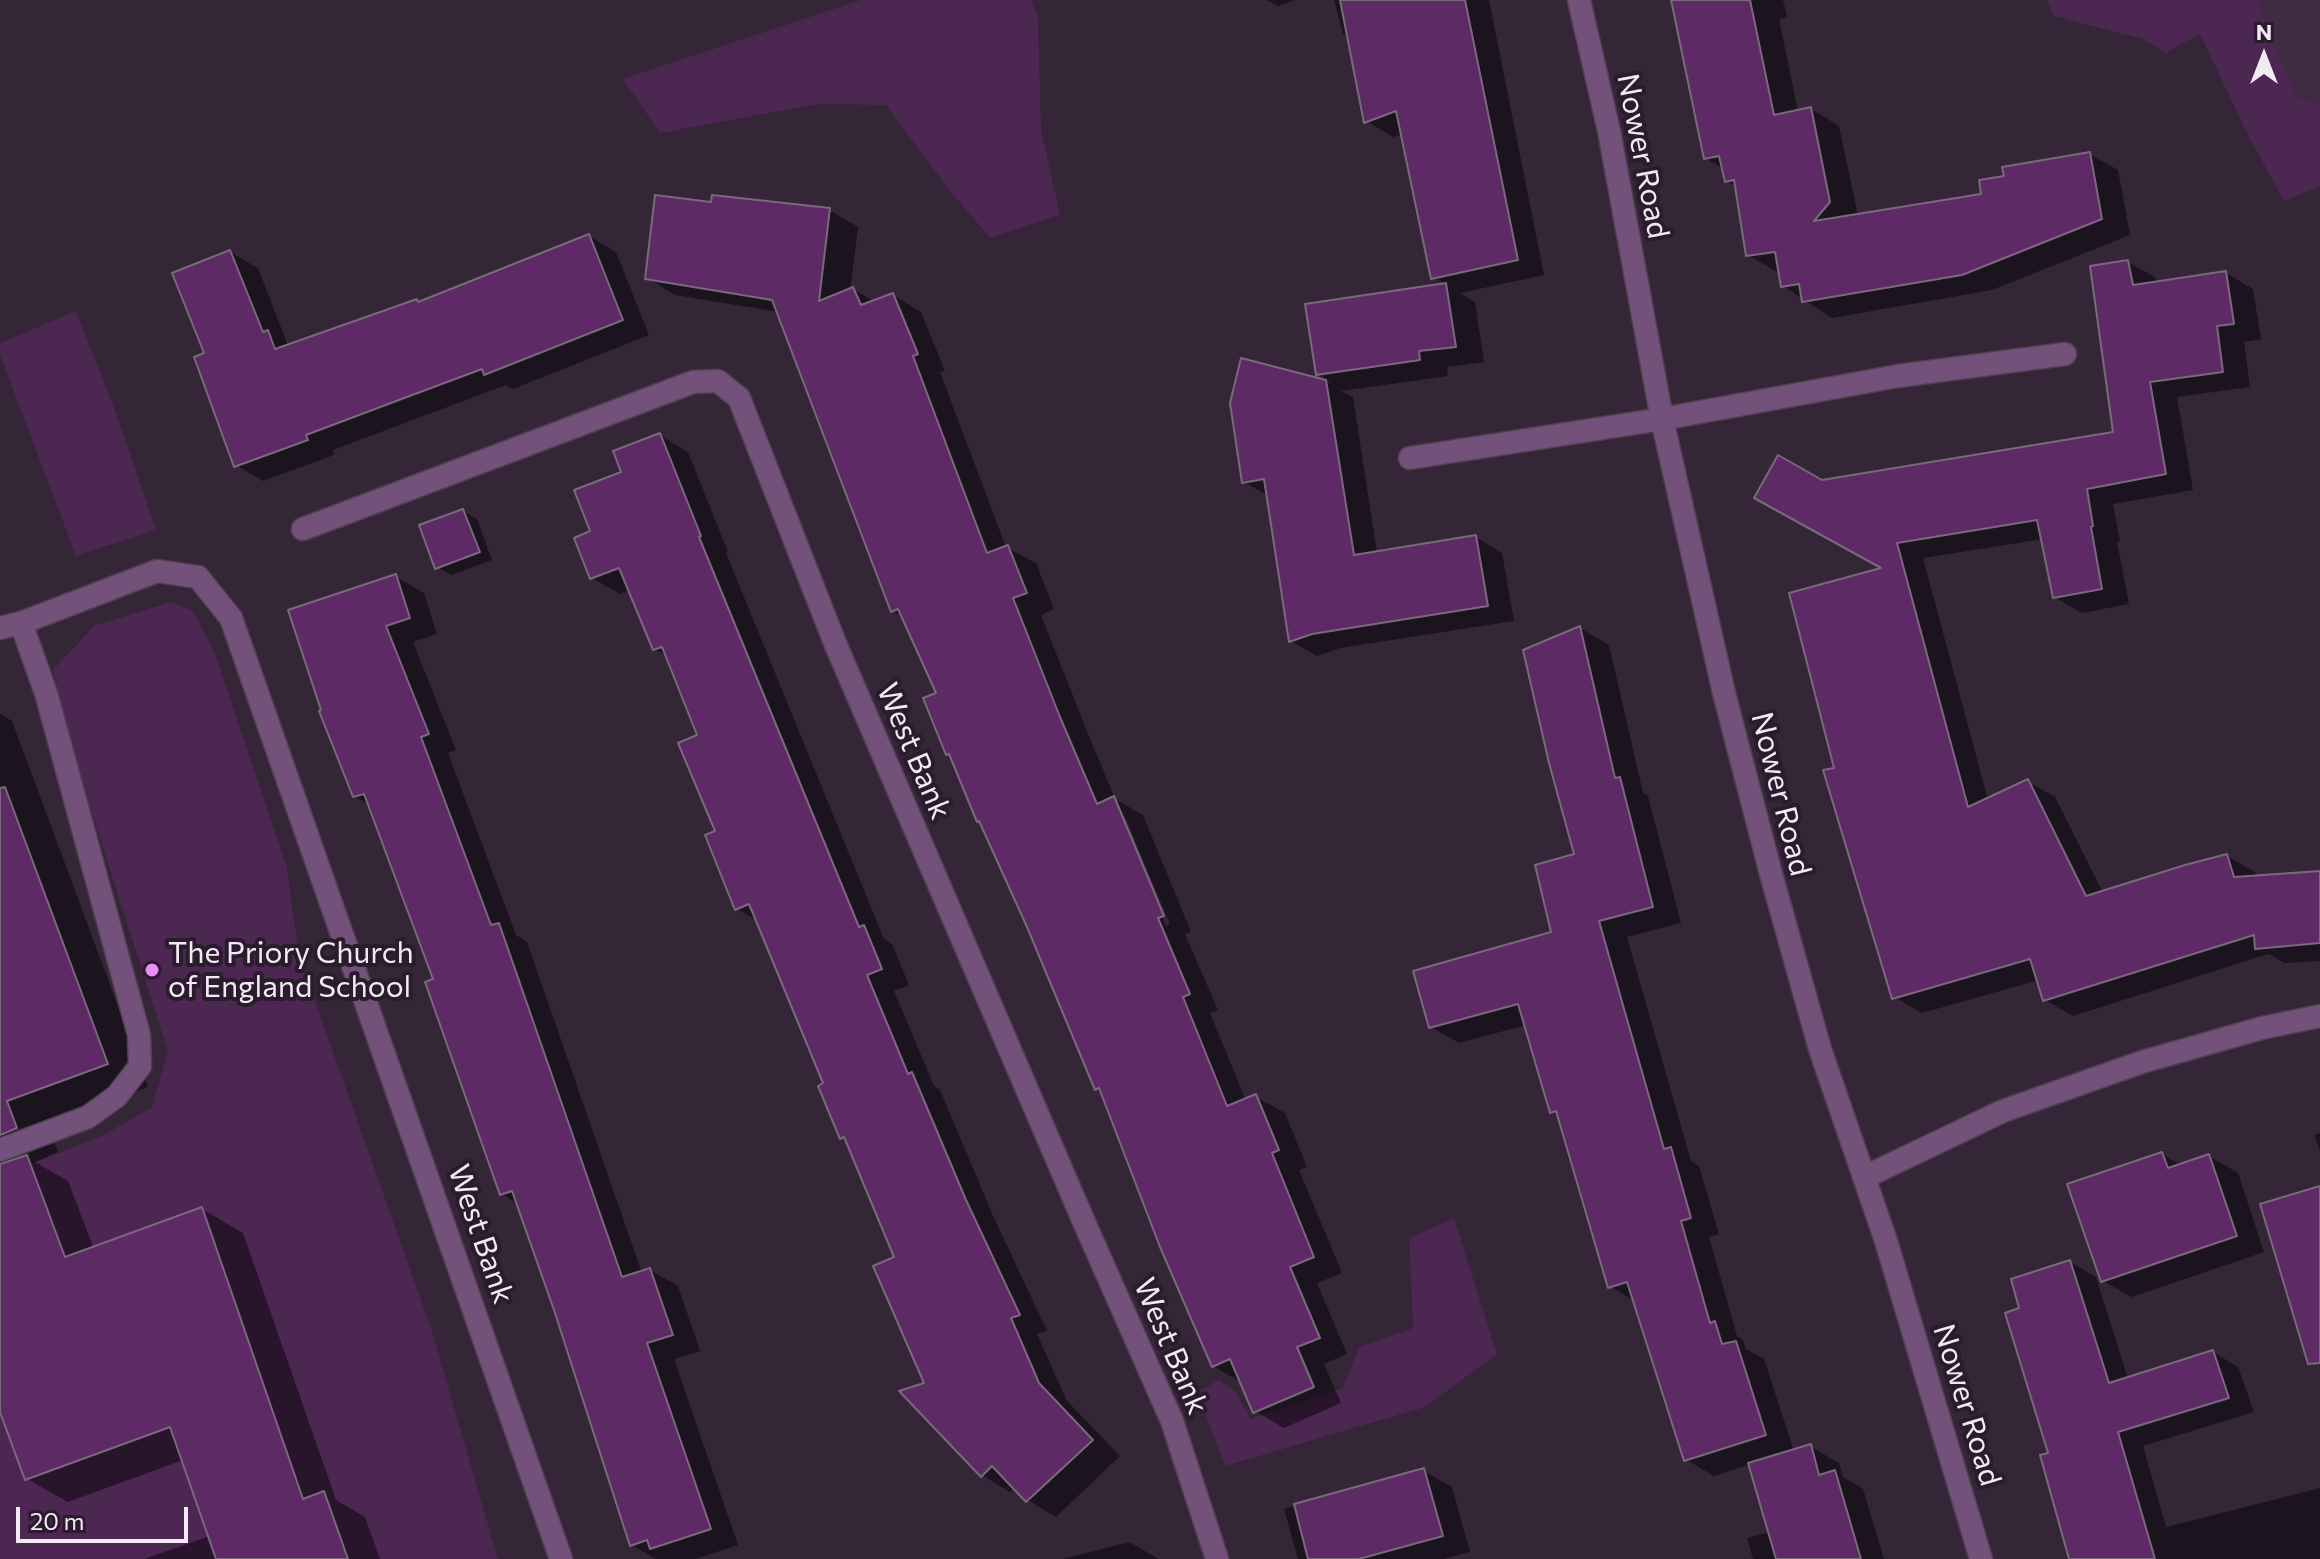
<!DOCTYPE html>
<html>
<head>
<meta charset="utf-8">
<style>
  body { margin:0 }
  #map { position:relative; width:2320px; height:1559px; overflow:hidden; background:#342537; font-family:Commissioner,sans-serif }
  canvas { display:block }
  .north { position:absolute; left:2224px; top:16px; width:80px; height:80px; -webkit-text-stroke:6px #2a1b2d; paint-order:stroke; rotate:0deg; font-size:22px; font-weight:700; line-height:32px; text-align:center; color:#f3e9f4 }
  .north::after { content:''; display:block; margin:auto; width:28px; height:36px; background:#f3e9f4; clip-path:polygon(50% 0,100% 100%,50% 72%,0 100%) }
  .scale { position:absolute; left:16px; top:1507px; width:172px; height:36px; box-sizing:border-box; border:4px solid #f3e9f4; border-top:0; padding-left:10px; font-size:24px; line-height:28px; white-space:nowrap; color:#f3e9f4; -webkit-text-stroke:6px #2a1b2d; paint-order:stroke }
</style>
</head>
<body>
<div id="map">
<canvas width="2320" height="1559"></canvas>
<div class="north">N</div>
<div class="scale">20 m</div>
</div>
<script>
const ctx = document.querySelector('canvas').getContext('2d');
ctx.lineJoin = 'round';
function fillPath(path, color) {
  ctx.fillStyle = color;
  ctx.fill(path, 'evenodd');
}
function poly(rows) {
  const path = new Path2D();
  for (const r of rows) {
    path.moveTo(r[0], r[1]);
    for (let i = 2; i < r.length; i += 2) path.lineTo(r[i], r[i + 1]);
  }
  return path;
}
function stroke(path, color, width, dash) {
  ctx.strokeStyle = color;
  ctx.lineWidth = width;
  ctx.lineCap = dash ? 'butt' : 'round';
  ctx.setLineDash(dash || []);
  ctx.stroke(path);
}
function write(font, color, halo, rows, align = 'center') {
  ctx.font = font + ' Commissioner,sans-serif';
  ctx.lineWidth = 8;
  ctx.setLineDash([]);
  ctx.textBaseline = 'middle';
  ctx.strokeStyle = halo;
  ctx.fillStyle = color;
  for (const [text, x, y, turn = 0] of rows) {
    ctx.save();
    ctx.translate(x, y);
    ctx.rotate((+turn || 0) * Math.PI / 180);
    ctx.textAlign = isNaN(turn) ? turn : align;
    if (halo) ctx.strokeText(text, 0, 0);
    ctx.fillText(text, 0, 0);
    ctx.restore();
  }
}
const built = poly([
  [2185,0,2320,0,2320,186,2284,201,2247,133]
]);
const green = poly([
  [861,0,1031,0,1038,18,1041,129,1060,215,990,238,947,187,886,105,818,104,660,133,623,79],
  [2047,0,2258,0,2296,98,2320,104,2320,186,2284,201,2247,133,2200,34,2166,53,2143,39,2054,16],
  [76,311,119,421,156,530,76,556,0,355,0,343],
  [171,602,193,611,216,656,287,868,299,956,431,1328,498,1559,0,1559,0,1176,102,1136,152,1107,168,1051,72,751,53,670,94,626],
  [1454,1218,1497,1354,1425,1407,1225,1466,1197,1392,1219,1380,1236,1392,1251,1419,1343,1388,1359,1347,1413,1328,1409,1238]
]);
const shadow = poly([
  [1267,0,1295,0,1278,6],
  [1334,0,1489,0,1544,275,1460,293,1475,302,1484,362,1447,367,1448,376,1341,391,1353,397,1377,553,1476,537,1502,553,1514,621,1340,648,1317,656,1291,641,1268,496,1244,482,1242,361,1332,383,1318,374,1307,306,1447,285,1433,277,1403,134,1393,137,1366,121,1349,37,1343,34],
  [1670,0,1783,0,1787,17,1779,19,1798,112,1811,109,1839,126,1858,216,1984,196,2006,177,2089,154,2118,170,2130,235,1992,290,1832,318,1783,286,1780,271,1777,272,1748,255,1738,187,1726,181,1724,169,1705,158,1678,21,1674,20],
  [712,205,829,210,858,227,850,290,853,289,875,302,893,295,921,312,945,371,940,372,1006,547,1036,563,1054,609,1041,615,1089,736,1115,799,1143,815,1191,932,1185,934,1218,1010,1210,1013,1246,1101,1256,1097,1285,1113,1307,1167,1299,1170,1342,1273,1317,1283,1347,1354,1324,1364,1341,1403,1284,1428,1255,1411,1242,1383,1213,1366,1102,1092,1096,1088,1029,926,952,756,948,754,939,695,905,618,892,611,779,312,675,295,647,278],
  [1121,817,1125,817,1170,924,1166,926],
  [589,236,616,252,649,335,513,389,506,385,333,450,334,455,263,481,236,465,207,355,230,252,258,268,287,343,291,346,417,301,420,303],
  [2128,262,2156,278,2156,283,2226,273,2253,289,2261,339,2244,342,2250,387,2177,397,2193,490,2113,504,2120,542,2117,542,2129,604,2082,613,2054,597,2043,539,1923,558,1988,800,2027,781,2055,797,2103,893,2227,856,2255,872,2256,878,2320,873,2320,961,2285,963,2268,954,2073,1016,2045,1000,2039,980,1922,1013,1894,997,1836,769,1886,569,1822,482,2115,434],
  [660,435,688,452,728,552,726,553,884,939,892,944,909,985,894,991,934,1086,940,1090,994,1218,1047,1331,1037,1334,1067,1401,1120,1456,1056,1517,1028,1500,1015,1487,1010,1492,982,1475,927,1384,897,1258,847,1140,842,1137,826,1084,758,921,737,909,717,832,700,736,669,657,654,649,630,590,620,594,592,578,593,532,623,473],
  [463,511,477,519,492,560,451,575,437,567],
  [396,577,424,593,437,634,413,642,456,750,448,753,516,935,527,942,642,1273,650,1270,678,1286,700,1351,674,1359,738,1545,695,1559,656,1559,632,1545,556,1310,518,1204,502,1194,436,980,370,805,354,796,322,712],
  [1580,628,1609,645,1643,793,1648,796,1681,923,1627,937,1691,1161,1699,1166,1719,1234,1709,1237,1737,1336,1743,1340,1746,1349,1764,1359,1794,1451,1811,1447,1839,1463,1843,1477,1863,1489,1884,1559,1753,1559,1747,1538,1771,1532,1751,1464,1714,1476,1685,1459,1635,1301,1609,1286,1560,1116,1551,1111,1526,1025,1459,1043,1431,1027,1554,934,1576,856],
  [0,714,12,721,148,1087,47,1124,58,1152,35,1162,68,1181,94,1249,202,1209,243,1233,336,1500,365,1517,380,1559,144,1559,210,1536,183,1460,68,1502,27,1479,0,1406],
  [2320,1133,2320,1151,2314,1135],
  [2162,1154,2182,1166,2209,1156,2238,1173,2264,1252,2132,1297,2103,1281],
  [2070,1262,2096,1277,2128,1379,2213,1352,2238,1367,2254,1412,2143,1446,2166,1527,2320,1488,2320,1559,2071,1559,2022,1309],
  [1424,1471,1452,1487,1470,1552,1444,1559,1298,1559,1284,1509],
  [1129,1542,1159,1559,1063,1559]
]);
const building = poly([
  [1340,0,1465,0,1518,260,1431,279,1396,111,1364,123,1340,0],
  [1671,0,1750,0,1774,115,1811,107,1830,202,1814,221,1981,194,1979,180,2004,176,2002,167,2090,152,2102,219,1962,275,1802,302,1799,284,1781,287,1775,252,1746,256,1734,180,1725,182,1719,156,1704,159,1671,0],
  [655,195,711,202,712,195,830,208,819,301,853,287,861,305,893,293,918,354,913,356,987,553,1008,545,1027,593,1013,598,1060,717,1097,804,1114,796,1164,916,1158,918,1190,994,1183,997,1227,1106,1256,1094,1279,1150,1272,1153,1314,1257,1290,1267,1320,1338,1297,1347,1314,1387,1253,1413,1230,1359,1212,1367,1160,1247,1099,1088,1095,1090,1027,927,979,821,977,822,949,754,946,755,923,698,936,693,898,609,891,612,772,300,645,279,655,195],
  [589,234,623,320,484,375,482,369,399,400,306,435,308,440,234,467,194,357,204,353,172,273,230,250,263,332,268,330,275,349,417,299,418,302,589,234],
  [2128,260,2133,285,2226,271,2234,324,2217,326,2223,372,2150,382,2166,474,2087,489,2093,526,2091,527,2102,589,2053,598,2037,520,1897,543,1968,807,2028,779,2086,896,2185,865,2227,854,2234,877,2320,871,2320,943,2255,949,2254,935,2043,1001,2030,959,1892,999,1823,770,1834,768,1789,593,1881,568,1754,498,1778,455,1822,480,2113,432,2090,266,2128,260],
  [1446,283,1456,347,1419,351,1420,360,1316,375,1305,304,1446,283],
  [1241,358,1326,380,1354,555,1476,535,1488,606,1312,634,1289,642,1264,479,1242,483,1230,403,1241,358],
  [660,433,701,536,699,537,859,927,864,925,882,969,867,975,908,1074,912,1072,966,1200,1020,1315,1011,1318,1039,1383,1093,1440,1026,1502,992,1466,981,1477,899,1391,924,1383,873,1266,894,1257,844,1137,840,1139,818,1086,823,1083,749,904,735,910,705,835,715,831,678,743,697,735,662,647,653,650,619,568,590,579,574,538,590,531,574,490,621,472,613,451,660,433],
  [463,509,480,552,435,569,419,525,463,509],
  [396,574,410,618,386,626,429,734,421,737,491,925,499,923,622,1277,650,1268,673,1335,647,1343,711,1529,650,1549,647,1540,630,1546,554,1310,512,1191,500,1195,425,982,433,979,364,794,353,797,319,711,321,710,288,610,396,574],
  [1580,626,1615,778,1620,777,1653,907,1599,921,1664,1149,1671,1147,1691,1218,1681,1221,1710,1323,1715,1321,1722,1344,1736,1341,1766,1435,1684,1461,1627,1282,1608,1288,1556,1111,1550,1113,1518,1004,1429,1028,1413,971,1551,932,1535,865,1574,854,1549,763,1523,650,1580,626],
  [5,787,108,1064,7,1101,17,1128,0,1135,0,788,5,787],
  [2162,1152,2168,1168,2209,1154,2237,1236,2101,1282,2067,1184,2162,1152],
  [27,1155,65,1257,202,1207,303,1499,324,1491,348,1559,216,1559,170,1427,25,1480,0,1412,0,1164,27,1155],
  [2320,1186,2320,1363,2308,1364,2260,1204,2320,1186],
  [2070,1260,2109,1383,2213,1350,2229,1398,2118,1432,2155,1559,2069,1559,2040,1455,2048,1453,2005,1313,2019,1308,2011,1279,2070,1260],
  [1811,1444,1819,1475,1835,1470,1861,1559,1776,1559,1748,1463,1811,1444],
  [1424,1468,1443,1536,1359,1559,1308,1559,1294,1504,1424,1468]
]);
const service = poly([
  [1410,458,1662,419,1898,376,2065,354],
  [0,628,21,623,157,571,198,577],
  [0,1150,88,1117,117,1096,140,1066,139,1035,46,693,21,623],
  [1865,1177,2003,1111,2142,1062,2262,1028,2320,1016]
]);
const minor = poly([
  [1579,0,1609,131,1662,419,1724,693,1771,874,1820,1049,1886,1241,1981,1559],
  [303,529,693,382,718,381,739,398,835,643,1084,1222,1172,1421,1217,1559],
  [198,577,231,618,561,1559]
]);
const markers = [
  [152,970,8,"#eb8dfb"]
];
const streetNames = [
  ["Nower Road",1643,156,79],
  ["West Bank",914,751,67],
  ["Nower Road",1781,794,76],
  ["West Bank",481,1234,71],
  ["West Bank",1171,1346,67],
  ["Nower Road",1967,1405,73]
];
const poiNames = [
  ["The Priory Church",168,953],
  ["of England School",168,987]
];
fillPath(built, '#3f2b42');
fillPath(green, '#4b2751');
fillPath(shadow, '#0007');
fillPath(building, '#5d2a65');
stroke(building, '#7a697d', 2);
stroke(service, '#4f4051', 25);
stroke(minor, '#4f4051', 25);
stroke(service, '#74517a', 22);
stroke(minor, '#74517a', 22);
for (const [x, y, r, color] of markers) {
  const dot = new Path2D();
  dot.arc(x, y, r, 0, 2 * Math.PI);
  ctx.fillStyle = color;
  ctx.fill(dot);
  stroke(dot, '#2a1b2d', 3);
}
write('30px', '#f3e9f4', '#2a1b2d', streetNames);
write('30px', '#f3e9f4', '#2a1b2d', poiNames, 'left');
</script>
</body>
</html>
